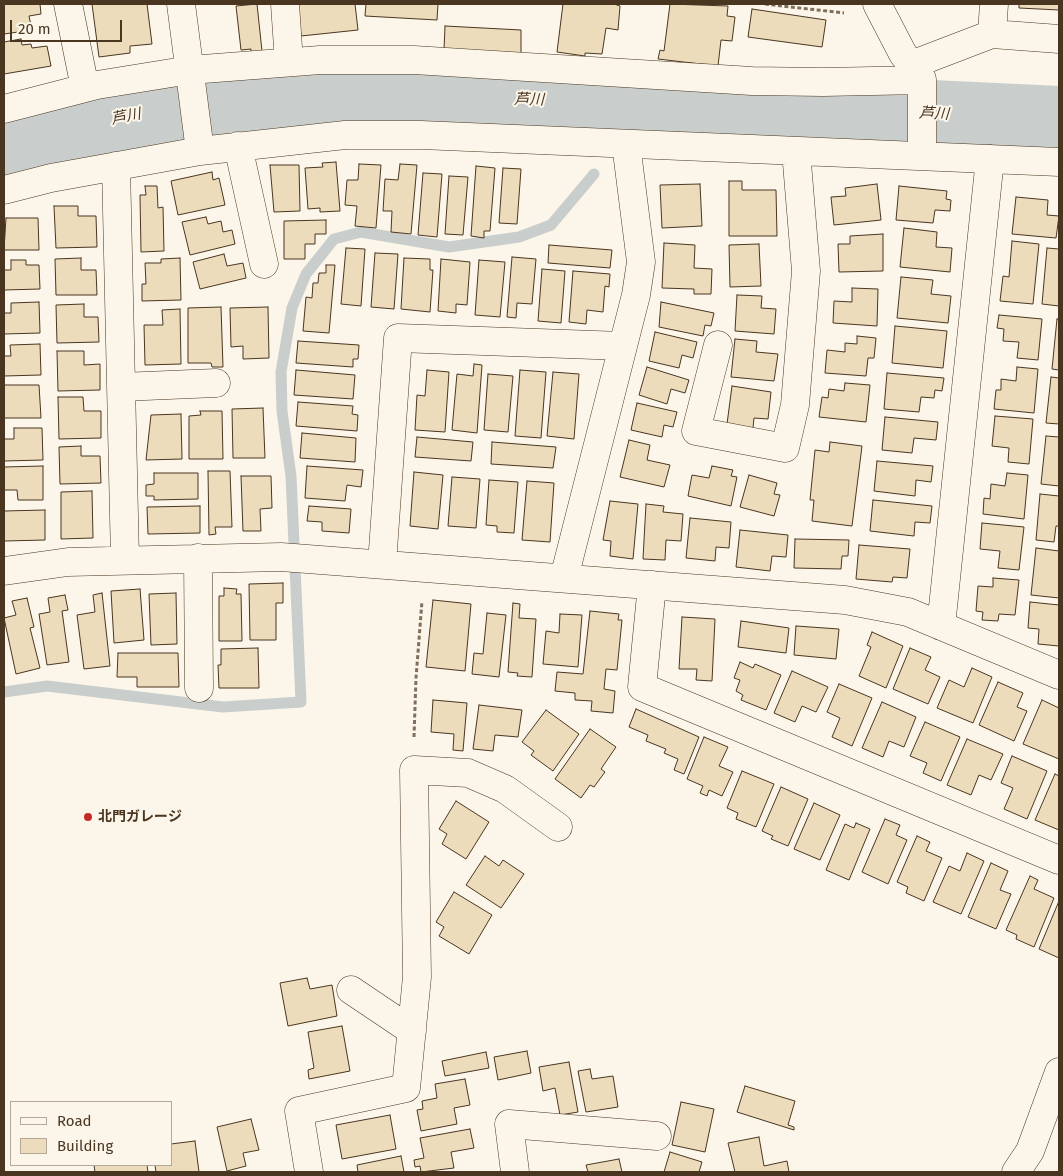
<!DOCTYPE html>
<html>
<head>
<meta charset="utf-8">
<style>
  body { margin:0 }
  #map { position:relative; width:1063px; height:1176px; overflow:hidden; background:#fbf6e9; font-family:"Fira Sans",sans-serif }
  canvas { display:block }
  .frame { position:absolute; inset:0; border:5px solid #4a3520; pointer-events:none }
  .legend { position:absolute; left:10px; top:1101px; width:162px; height:65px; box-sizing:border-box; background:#fbf6e9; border:1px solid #b4a999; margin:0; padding:6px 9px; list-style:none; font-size:15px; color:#4a3520 }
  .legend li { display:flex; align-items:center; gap:10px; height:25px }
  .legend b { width:25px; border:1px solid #b4a999 }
  .scale { position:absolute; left:10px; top:20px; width:112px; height:22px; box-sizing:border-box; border:2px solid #4a3520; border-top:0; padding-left:6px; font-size:15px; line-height:18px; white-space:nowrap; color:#4a3520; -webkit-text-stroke:4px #fbf6e9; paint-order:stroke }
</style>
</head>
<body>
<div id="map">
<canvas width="1063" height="1176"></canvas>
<div class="frame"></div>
<ul class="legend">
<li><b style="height:6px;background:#fbf6e9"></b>Road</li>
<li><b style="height:14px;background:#ecdcbc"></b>Building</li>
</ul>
<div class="scale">20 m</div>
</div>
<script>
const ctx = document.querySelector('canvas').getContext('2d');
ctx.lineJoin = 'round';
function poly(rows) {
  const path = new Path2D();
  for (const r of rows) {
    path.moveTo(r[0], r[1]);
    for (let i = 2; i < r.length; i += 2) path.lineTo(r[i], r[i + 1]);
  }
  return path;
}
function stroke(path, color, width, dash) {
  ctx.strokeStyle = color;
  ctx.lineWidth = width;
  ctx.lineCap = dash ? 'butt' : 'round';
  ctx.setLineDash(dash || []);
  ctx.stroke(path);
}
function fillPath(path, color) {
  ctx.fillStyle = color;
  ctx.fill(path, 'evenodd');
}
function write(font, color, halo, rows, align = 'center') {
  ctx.font = font + ' "Fira Sans","Noto Sans JP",sans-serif';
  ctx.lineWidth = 4;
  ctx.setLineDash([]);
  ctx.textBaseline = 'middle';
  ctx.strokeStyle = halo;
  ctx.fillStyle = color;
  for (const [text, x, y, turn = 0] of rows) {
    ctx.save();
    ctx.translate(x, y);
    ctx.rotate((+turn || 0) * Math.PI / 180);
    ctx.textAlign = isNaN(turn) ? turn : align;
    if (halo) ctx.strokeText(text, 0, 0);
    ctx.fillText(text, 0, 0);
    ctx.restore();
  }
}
const stream = poly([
  [4,692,47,686,223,707,301,702,291,476,282,411,281,372,292,308,306,274,334,239,361,232,449,247,519,237,551,225,594,174]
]);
const river = poly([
  [4,146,130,115,320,96,696,103,1059,120]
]);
const building = poly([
  [4,4,40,4,41,14,29,16,32,30,4,34,4,4],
  [92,4,147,4,152,44,130,46,130,53,99,57,92,4],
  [257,4,262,51,251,52,251,49,241,50,236,6,257,4],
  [298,4,355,4,358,30,301,36,298,4],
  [366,4,438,4,437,20,365,16,366,4],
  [563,4,614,4,620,6,618,30,606,28,602,54,585,53,585,56,557,52,563,4],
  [670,4,728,6,727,16,735,17,732,41,721,40,718,66,658,59,660,50,664,51,670,4],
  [1019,4,1059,4,1059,10,1019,8,1019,4],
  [752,9,826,20,822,47,748,37,752,9],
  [445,26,521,30,521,53,444,50,445,26],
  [21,39,22,45,31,44,32,48,47,46,51,66,4,74,4,42,21,39],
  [336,162,340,211,320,212,320,208,308,209,305,168,323,167,322,163,336,162],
  [359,164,381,165,376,228,355,226,357,206,345,205,347,180,358,180,359,164],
  [400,164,417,165,411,234,391,232,392,211,383,211,385,179,398,180,400,164],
  [270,165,299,165,300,211,274,212,270,165],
  [476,166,495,168,490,231,484,231,484,238,471,236,476,166],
  [503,168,521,169,517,224,499,223,503,168],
  [212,172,213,180,219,178,225,205,178,215,171,181,212,172],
  [423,173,442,174,437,237,418,235,423,173],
  [449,176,468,177,463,235,445,234,449,176],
  [729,181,742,181,742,190,776,190,777,236,729,236,729,181],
  [700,184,702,226,662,228,660,185,700,184],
  [877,184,881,220,834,225,831,197,846,196,845,188,877,184],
  [145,186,157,186,158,208,163,207,164,251,141,252,140,195,146,195,145,186],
  [899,186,947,191,946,199,951,200,950,211,935,210,933,223,896,220,899,186],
  [1016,197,1048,200,1047,215,1059,216,1056,238,1012,234,1016,197],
  [54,206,78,206,78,216,96,216,97,247,56,248,54,206],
  [206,217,208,224,221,221,223,232,232,230,235,244,190,255,182,222,206,217],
  [6,218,38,218,39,250,4,250,6,218],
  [326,220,326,234,315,234,315,244,305,244,305,259,284,259,284,221,326,220],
  [904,228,937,232,936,247,952,248,950,272,900,267,904,228],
  [883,234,883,271,839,272,838,244,850,244,850,236,883,234],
  [1012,241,1039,244,1033,304,1000,301,1003,276,1009,277,1012,241],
  [664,243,695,245,694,268,712,269,711,294,694,294,694,289,662,288,664,243],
  [759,244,761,286,730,287,729,245,759,244],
  [549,245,612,250,610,268,548,263,549,245],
  [346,248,365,249,361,306,341,304,346,248],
  [1047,248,1059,249,1059,306,1042,304,1047,248],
  [375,253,398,254,394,309,371,307,375,253],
  [224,254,227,266,243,263,246,278,200,289,193,262,224,254],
  [512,257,536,259,532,304,517,303,516,318,507,317,512,257],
  [81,258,81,270,96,270,97,295,56,295,55,259,81,258],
  [180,258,181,300,142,301,142,284,146,284,145,263,161,263,161,259,180,258],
  [404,258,430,259,430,270,433,270,430,312,401,309,404,258],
  [441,259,470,262,467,305,456,304,456,313,438,311,441,259],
  [11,260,26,260,26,265,39,265,40,289,4,290,4,270,11,270,11,260],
  [479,260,505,262,500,317,475,315,479,260],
  [326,265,335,265,329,333,303,331,306,297,312,298,313,283,318,283,319,273,326,273,326,265],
  [542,269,565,271,561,323,538,321,542,269],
  [573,271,610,274,609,287,605,286,603,312,587,310,586,324,569,322,573,271],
  [901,277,933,280,931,294,951,296,948,323,897,318,901,277],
  [852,288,878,289,877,326,833,323,834,301,852,302,852,288],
  [737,295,762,296,761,308,776,309,774,334,735,331,737,295],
  [39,302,40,333,4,334,4,313,11,313,11,303,39,302],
  [661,302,714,313,711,326,705,325,703,336,659,327,661,302],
  [84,304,84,317,98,317,99,342,57,343,56,305,84,304],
  [221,307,223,367,212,367,211,363,188,363,188,308,221,307],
  [268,307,269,358,243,359,243,346,231,347,230,308,268,307],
  [180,309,181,364,145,365,144,325,163,325,162,310,180,309],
  [999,315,1042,319,1038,360,1017,358,1019,342,1003,341,1004,329,997,328,999,315],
  [1057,319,1059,319,1059,370,1052,369,1057,319],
  [895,326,947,331,943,368,892,363,895,326],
  [655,332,697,342,693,358,682,355,679,368,649,361,655,332],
  [857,336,876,338,874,358,868,358,866,376,825,373,827,350,845,352,845,343,857,344,857,336],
  [735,339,757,341,756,352,778,354,774,381,731,377,735,339],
  [298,341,359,345,358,359,353,359,353,367,296,363,298,341],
  [40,344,41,375,4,376,4,356,11,356,10,345,40,344],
  [57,351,84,351,84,365,100,364,100,390,58,391,57,351],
  [474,364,482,365,477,433,452,430,457,374,473,376,474,364],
  [647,367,689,380,685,393,671,389,667,404,639,395,647,367],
  [1017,367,1038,369,1034,413,994,409,996,390,1001,390,1001,379,1016,381,1017,367],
  [296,370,355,375,353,399,294,395,296,370],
  [427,370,449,372,445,432,415,430,417,395,425,396,427,370],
  [520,370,546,372,541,438,515,436,520,370],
  [553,372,579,374,574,439,547,436,553,372],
  [887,373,944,378,942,391,935,390,934,398,921,397,919,412,884,409,887,373],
  [488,374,513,376,508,432,484,430,488,374],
  [1051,377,1059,378,1059,424,1046,423,1051,377],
  [845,383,870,385,866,422,819,417,822,397,828,398,829,389,844,391,845,383],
  [4,385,39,385,41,418,4,418,4,385],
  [732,386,771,392,768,419,754,418,753,428,727,424,732,386],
  [58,397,83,397,84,411,101,411,101,438,59,439,58,397],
  [298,402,353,406,352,414,358,415,357,431,296,426,298,402],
  [637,403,677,412,673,427,664,425,662,437,631,430,637,403],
  [263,408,265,458,233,458,232,409,263,408],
  [200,411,222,411,223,459,189,459,189,416,201,415,200,411],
  [181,414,182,459,146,460,151,415,181,414],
  [995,416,1033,419,1029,464,1008,462,1009,448,992,446,995,416],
  [885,417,938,422,936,440,914,438,912,453,882,450,885,417],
  [14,428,42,428,43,460,4,461,4,439,14,439,14,428],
  [302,433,356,438,355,462,300,458,302,433],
  [1046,436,1059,437,1059,486,1041,484,1046,436],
  [417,437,473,442,471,461,415,457,417,437],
  [629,440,650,445,647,460,670,465,664,487,620,477,629,440],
  [492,442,556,447,553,468,491,464,492,442],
  [830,442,862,446,852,526,812,521,814,500,810,500,815,450,829,452,830,442],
  [81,446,81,456,100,456,101,483,60,484,59,447,81,446],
  [877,461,933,466,931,482,916,480,915,496,874,491,877,461],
  [43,466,43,500,18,500,17,490,4,490,4,467,43,466],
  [307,466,363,470,361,487,347,485,345,501,305,498,307,466],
  [712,466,733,470,731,476,737,477,731,506,688,496,692,475,709,478,712,466],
  [208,471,230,471,232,527,215,527,216,534,209,535,208,471],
  [414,472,443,475,438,529,410,526,414,472],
  [154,473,198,473,198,499,154,500,154,496,146,496,146,485,154,484,154,473],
  [1007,473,1028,475,1024,519,983,514,984,498,990,499,991,484,1005,486,1007,473],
  [749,475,777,483,774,494,780,495,774,516,740,507,749,475],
  [241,476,271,476,272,508,260,509,261,531,243,531,241,476],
  [452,477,480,479,476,528,448,526,452,477],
  [489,480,518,482,514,533,497,532,497,526,486,525,489,480],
  [527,481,554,483,550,542,522,540,527,481],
  [92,491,93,538,61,539,61,492,92,491],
  [1040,494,1059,496,1059,526,1056,526,1054,542,1036,540,1040,494],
  [873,500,932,506,930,523,915,522,914,536,870,531,873,500],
  [610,501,638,504,633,559,610,556,611,541,603,540,610,501],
  [646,504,664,506,663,512,683,514,681,541,666,540,665,560,643,559,646,504],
  [200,506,200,533,148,534,147,507,200,506],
  [309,506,351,509,349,533,322,531,322,522,307,521,309,506],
  [45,510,45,540,4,541,4,511,45,510],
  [690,518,731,522,729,548,716,547,715,561,686,558,690,518],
  [982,523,1024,527,1019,570,998,568,1000,551,980,549,982,523],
  [740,530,788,535,786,557,772,556,770,571,736,567,740,530],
  [795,539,849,540,848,556,842,556,841,569,794,568,795,539],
  [859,545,910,549,907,578,893,577,892,582,856,579,859,545],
  [1036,548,1059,551,1059,598,1031,595,1036,548],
  [993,578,1019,580,1015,615,999,614,998,621,982,620,983,612,976,611,978,586,993,587,993,578],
  [283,583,283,603,276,603,276,640,250,640,249,584,283,583],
  [224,588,237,589,236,594,241,594,242,641,219,641,219,596,224,596,224,588],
  [140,589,144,640,114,643,111,591,140,589],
  [102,593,110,666,84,669,77,615,95,612,93,595,102,593],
  [176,593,177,644,151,645,149,594,176,593],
  [65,595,68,610,62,611,69,662,47,665,39,614,50,612,48,598,65,595],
  [27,598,34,627,30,628,40,668,16,674,4,618,16,615,12,601,27,598],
  [433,600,471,604,465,671,426,667,433,600],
  [1030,602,1059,605,1059,646,1038,644,1039,629,1028,628,1030,602],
  [513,603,520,604,519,618,536,619,532,677,517,676,518,673,508,672,513,603],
  [590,611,619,614,618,620,622,620,617,670,606,669,604,689,615,691,613,713,591,711,592,701,575,700,575,693,555,691,557,672,583,674,590,611],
  [487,613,506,615,499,677,472,674,474,653,483,654,487,613],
  [560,614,582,615,578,667,543,664,546,631,559,633,560,614],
  [682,617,715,619,712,681,696,680,697,669,679,669,682,617],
  [741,621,789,628,786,653,738,647,741,621],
  [796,626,839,629,836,659,794,655,796,626],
  [872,632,903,646,886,688,859,676,871,647,867,645,872,632],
  [258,648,259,688,219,688,218,665,221,665,221,649,258,648],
  [910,648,931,657,925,670,940,677,928,704,893,689,910,648],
  [118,653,178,653,179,687,137,687,137,677,117,677,118,653],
  [740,662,753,668,755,664,781,675,766,710,741,700,743,695,736,691,740,680,734,678,740,662],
  [972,668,992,677,973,723,937,708,949,680,964,687,972,668],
  [792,671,828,687,816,712,802,706,795,722,774,713,792,671],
  [998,682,1023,693,1017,707,1027,711,1014,741,979,725,998,682],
  [839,684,872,698,852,746,832,737,840,718,827,712,839,684],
  [433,700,467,703,463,751,453,750,454,734,431,732,433,700],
  [1042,700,1059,708,1059,759,1023,744,1042,700],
  [882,702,916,717,904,747,889,741,883,757,862,748,882,702],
  [479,705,522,710,518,737,495,735,493,751,473,749,479,705],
  [636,709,699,737,684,774,674,770,678,759,664,753,666,749,646,741,648,735,629,727,636,709],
  [546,710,579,734,553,771,531,755,534,751,522,742,546,710],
  [925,722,960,737,941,781,923,773,927,763,910,756,925,722],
  [590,729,616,747,601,769,605,772,594,787,590,785,581,798,555,779,590,729],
  [704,737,728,747,719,766,733,772,722,796,709,790,707,796,700,793,703,786,687,779,704,737],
  [967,739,1003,754,991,780,979,775,971,795,947,785,967,739],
  [1012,756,1047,771,1027,819,1004,809,1013,788,1001,783,1012,756],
  [742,771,774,784,756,827,736,819,738,813,727,808,742,771],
  [1055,774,1059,776,1059,830,1035,820,1055,774],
  [781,787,808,799,788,846,771,839,773,836,762,831,781,787],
  [456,801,489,822,466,859,442,844,447,834,439,829,456,801],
  [814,803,840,815,820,860,794,849,814,803],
  [885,819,900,825,896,835,907,840,888,884,862,872,885,819],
  [856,823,870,829,849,880,826,870,845,824,854,828,856,823],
  [917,836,930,842,926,851,942,858,924,901,906,893,908,887,897,882,917,836],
  [967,853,984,861,961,914,933,902,949,866,960,871,967,853],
  [485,856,499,866,503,860,524,874,501,908,466,885,485,856],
  [991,863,1008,871,1000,890,1011,894,996,929,968,917,991,863],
  [1030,876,1038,880,1034,889,1054,898,1034,947,1016,939,1017,935,1006,930,1030,876],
  [454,892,492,915,469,954,439,936,444,927,436,922,454,892],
  [1059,901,1059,958,1039,949,1059,901],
  [307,978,310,989,332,985,337,1016,288,1026,280,983,307,978],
  [342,1026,350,1071,309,1079,308,1070,314,1068,308,1032,342,1026],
  [527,1051,531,1073,498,1080,494,1057,527,1051],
  [486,1052,489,1068,445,1076,442,1061,486,1052],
  [569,1062,578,1112,560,1115,555,1088,543,1091,539,1067,569,1062],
  [590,1069,592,1079,613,1076,618,1107,586,1112,578,1071,590,1069],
  [465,1079,470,1105,454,1108,457,1124,421,1131,417,1110,423,1109,422,1101,437,1098,435,1084,465,1079],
  [745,1086,795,1101,788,1125,794,1127,794,1130,737,1112,745,1086],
  [681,1102,714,1109,705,1152,672,1145,681,1102],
  [390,1115,396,1149,342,1159,336,1125,390,1115],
  [251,1119,259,1150,243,1153,246,1166,227,1171,217,1127,251,1119],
  [470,1129,474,1148,451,1152,454,1168,421,1172,420,1166,415,1167,414,1160,424,1158,420,1138,470,1129],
  [759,1137,764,1166,787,1161,789,1172,735,1172,728,1143,759,1137],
  [195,1141,199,1172,156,1172,155,1165,171,1165,171,1144,195,1141],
  [670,1152,702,1162,699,1172,664,1172,670,1152],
  [401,1156,404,1172,358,1172,357,1165,401,1156],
  [619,1159,622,1172,588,1172,586,1165,619,1159],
  [94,1165,147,1165,148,1172,95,1172,94,1165]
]);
const path = poly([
  [765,4,844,13],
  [414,737,416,678,422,601]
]);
const minor = poly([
  [68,4,85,88],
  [181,4,200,151],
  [285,4,289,62],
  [877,4,903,54,922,79],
  [992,34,994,4],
  [911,65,992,34,1059,39],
  [4,109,97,85,190,70,320,60,414,60,752,81,823,82,922,80],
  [238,146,264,264],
  [922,156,922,80],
  [116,166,125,560],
  [4,190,51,178,200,151,345,135,421,135,1059,162],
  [718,345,696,431,785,448,795,405,806,271,796,151],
  [121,387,216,383],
  [198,558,199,688],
  [382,564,398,338,623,346],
  [4,571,68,562,281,557,845,600,908,612,1059,675],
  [564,578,636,295,641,262,626,144],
  [652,585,642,687,1059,860],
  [941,626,990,159],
  [351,990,412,1031],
  [309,1172,299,1111,406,1088,417,977,414,770,468,773,505,789,558,827],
  [515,1172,509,1124,657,1136],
  [1016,1172,1030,1151,1059,1072]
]);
const markers = [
  [88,817,5,"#c62828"]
];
const poiNames = [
  ["北門ガレージ",98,817]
];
const waterNames = [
  ["芦川",529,100,1],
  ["芦川",934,114,3],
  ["芦川",126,117,-11]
];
stroke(stream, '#c9cecd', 11);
stroke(river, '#c9cecd', 68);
fillPath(building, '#ecdcbc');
stroke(building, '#4a3520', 1);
stroke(minor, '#4a3520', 29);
stroke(path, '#7f6f5c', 3, [4, 2.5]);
stroke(minor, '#fbf6e9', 28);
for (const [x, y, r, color] of markers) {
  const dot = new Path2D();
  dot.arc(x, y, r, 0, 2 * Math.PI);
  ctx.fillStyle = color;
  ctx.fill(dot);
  stroke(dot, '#fbf6e9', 2);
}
write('bold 14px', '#4a3520', '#fbf6e9', poiNames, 'left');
write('italic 15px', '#4a3520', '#fbf6e9', waterNames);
</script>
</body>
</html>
